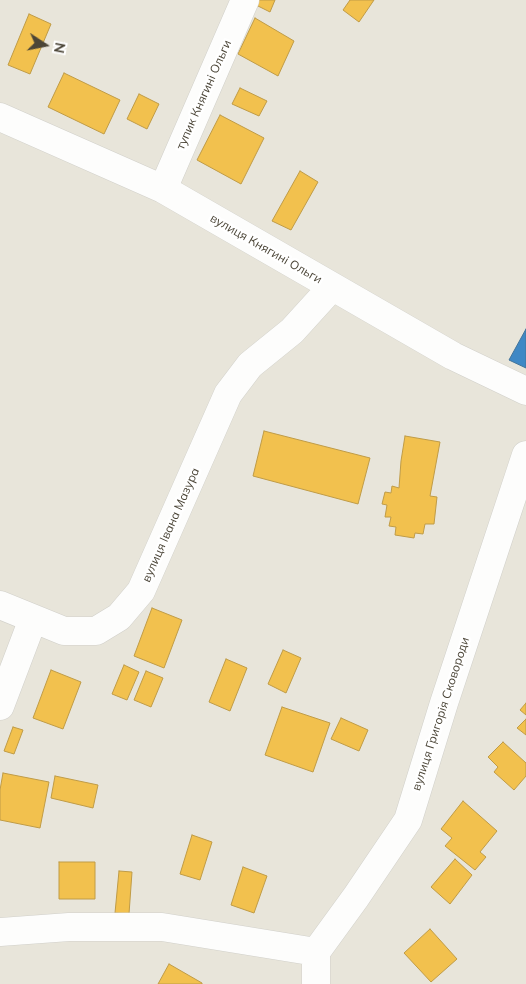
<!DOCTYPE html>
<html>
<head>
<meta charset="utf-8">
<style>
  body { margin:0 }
  #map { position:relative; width:526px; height:984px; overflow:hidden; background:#f3f2ed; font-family:Mulish,sans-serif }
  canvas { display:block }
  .north { position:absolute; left:20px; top:20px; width:50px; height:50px; -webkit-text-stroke:4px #fff; paint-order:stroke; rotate:101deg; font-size:14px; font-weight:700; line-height:20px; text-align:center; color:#4b4537 }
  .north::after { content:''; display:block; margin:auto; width:18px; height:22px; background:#4b4537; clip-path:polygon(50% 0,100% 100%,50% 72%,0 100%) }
</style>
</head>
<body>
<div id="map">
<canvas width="526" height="984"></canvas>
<div class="north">N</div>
</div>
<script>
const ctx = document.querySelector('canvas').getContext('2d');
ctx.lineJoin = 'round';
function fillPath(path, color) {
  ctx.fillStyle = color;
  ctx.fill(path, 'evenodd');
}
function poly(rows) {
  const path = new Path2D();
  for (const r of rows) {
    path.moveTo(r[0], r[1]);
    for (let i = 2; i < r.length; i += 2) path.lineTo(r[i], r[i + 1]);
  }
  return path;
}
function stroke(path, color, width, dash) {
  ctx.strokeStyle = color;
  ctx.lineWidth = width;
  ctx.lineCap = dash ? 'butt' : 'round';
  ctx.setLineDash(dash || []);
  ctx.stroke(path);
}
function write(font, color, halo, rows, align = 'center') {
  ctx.font = font + ' Mulish,sans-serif';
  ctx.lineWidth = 5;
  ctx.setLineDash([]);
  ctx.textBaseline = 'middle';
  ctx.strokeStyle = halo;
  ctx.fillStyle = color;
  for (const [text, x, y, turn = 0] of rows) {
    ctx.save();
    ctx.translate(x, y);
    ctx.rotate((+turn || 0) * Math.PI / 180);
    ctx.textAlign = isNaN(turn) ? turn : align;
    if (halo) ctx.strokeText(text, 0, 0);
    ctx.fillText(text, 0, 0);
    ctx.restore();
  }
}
const residential = poly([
  [0,0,526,0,526,984,0,984]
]);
const homes = poly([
  [249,0,275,0,270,12,248,1,249,0],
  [350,0,374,0,359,22,343,10,350,0],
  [29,14,51,24,30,74,8,65,29,14],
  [255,18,294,41,278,76,238,54,255,18],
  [64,73,120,100,104,134,48,107,64,73],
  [240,88,267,101,259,116,232,104,240,88],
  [139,94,159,104,147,129,127,119,139,94],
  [220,115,264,138,241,184,197,160,220,115],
  [300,171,318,182,291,230,272,221,300,171],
  [264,431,370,458,358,504,253,476,264,431],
  [405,436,440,442,430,496,437,497,434,524,425,524,423,534,415,533,414,538,395,535,396,527,389,526,391,517,385,517,387,505,382,504,385,492,391,493,392,486,399,488,401,461,405,436],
  [152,608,182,620,164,668,134,656,152,608],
  [283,650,301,658,286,693,268,684,283,650],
  [226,659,247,668,230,711,209,702,226,659],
  [124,665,139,672,127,700,112,694,124,665],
  [51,670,81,682,63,729,33,718,51,670],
  [146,671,163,678,151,707,134,700,146,671],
  [526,703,526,715,520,710,526,703],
  [282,707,330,723,313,772,265,755,282,707],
  [341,718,368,730,359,751,331,739,341,718],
  [526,719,526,735,517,728,526,719],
  [13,727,23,730,14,754,4,751,13,727],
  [503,742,526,763,526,776,514,790,494,772,498,767,488,757,503,742],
  [3,773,49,782,40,828,0,820,0,790,3,773],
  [55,776,98,785,93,808,51,798,55,776],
  [463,801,497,831,480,852,486,857,475,870,445,846,452,838,441,829,463,801],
  [192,835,212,842,200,880,180,874,192,835],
  [455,859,472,875,450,904,431,887,455,859],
  [59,862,95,862,95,899,59,899,59,862],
  [243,867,267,876,254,913,231,905,243,867],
  [119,871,132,872,129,914,115,913,119,871],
  [430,929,457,959,431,982,404,953,430,929],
  [169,964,202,983,202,984,158,984,169,964]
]);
const schools = poly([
  [526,329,526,368,509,360,526,329]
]);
const minor = poly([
  [0,117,163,189,453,356,526,391],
  [163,189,245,0],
  [0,605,64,631,96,631,119,617,141,591,228,394,250,365,292,331,332,287],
  [0,706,33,619],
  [0,932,69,927,162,927,316,952],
  [316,984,316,952,356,897,408,820,444,703,526,455]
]);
const streetNames = [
  ["тупик Княгині Ольги",204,95,-66],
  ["вулиця Княгині Ольги",266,249,30],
  ["вулиця Івана Мазура",171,525,-66],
  ["вулиця Григорія Сковороди",441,714,-72]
];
fillPath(residential, '#e8e5da');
fillPath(homes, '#f2c14e');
stroke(homes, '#c09c47', 1);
fillPath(schools, '#3f88c5');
stroke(schools, '#43749a', 1);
stroke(minor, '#d1d0ca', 29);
stroke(minor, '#fdfdfc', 28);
write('12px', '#4b4537', '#fff', streetNames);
</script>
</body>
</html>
